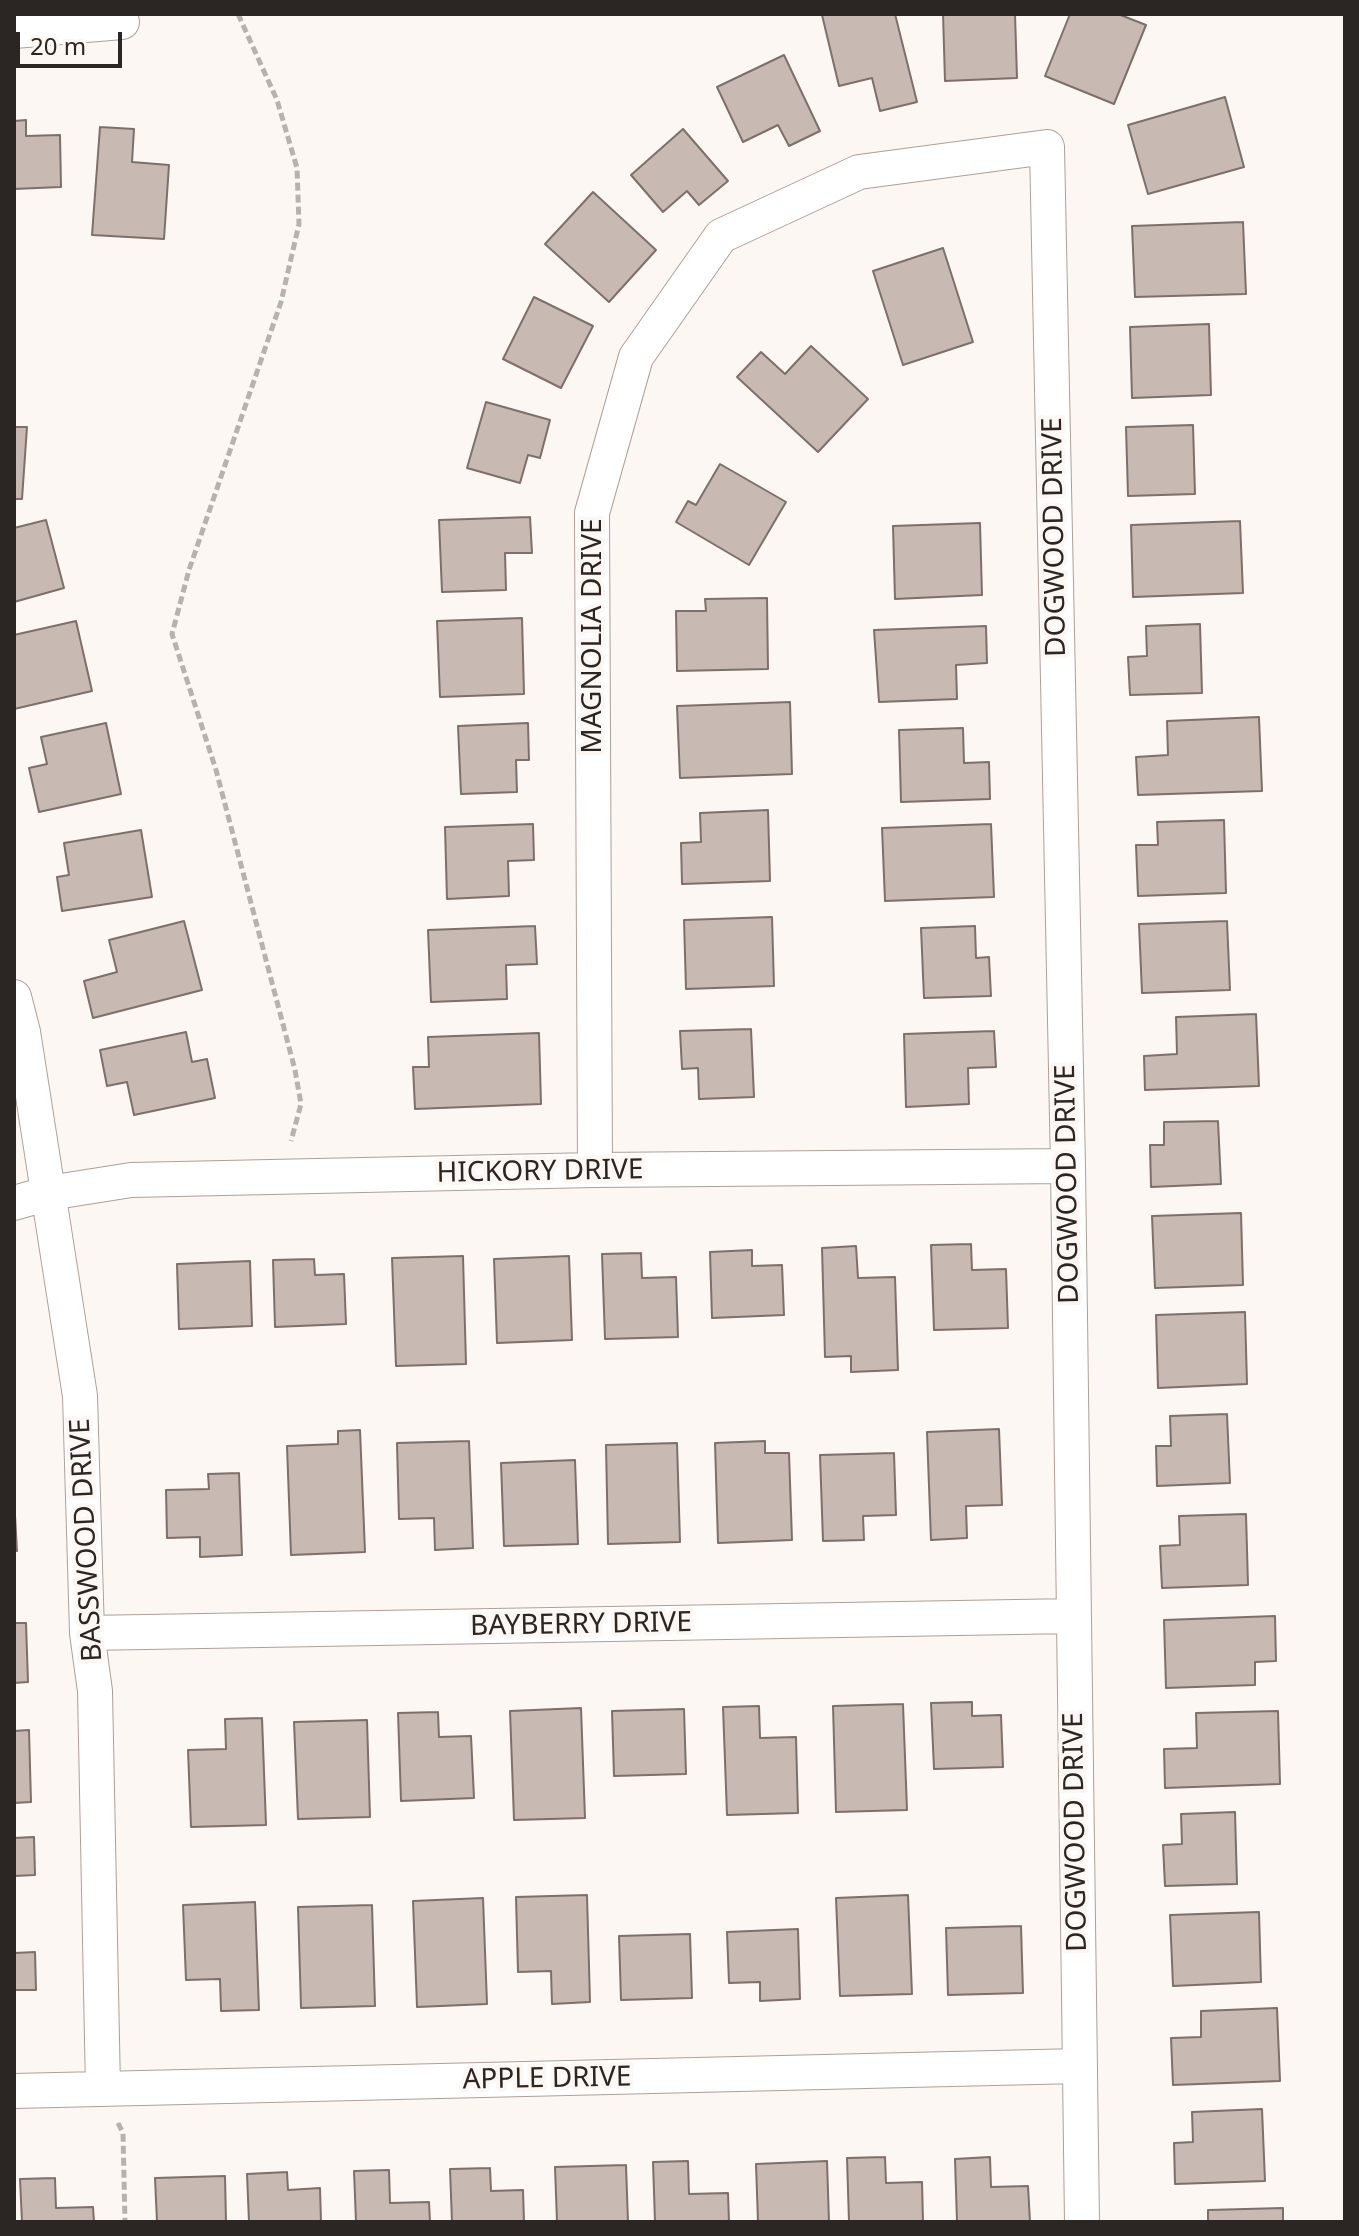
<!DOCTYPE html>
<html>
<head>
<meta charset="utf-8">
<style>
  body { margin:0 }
  #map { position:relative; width:1359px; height:2236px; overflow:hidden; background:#fdf7f4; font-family:"Noto Sans",sans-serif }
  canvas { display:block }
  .frame { position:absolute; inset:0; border:16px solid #2b2523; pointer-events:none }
  .scale { position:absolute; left:16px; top:32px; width:106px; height:36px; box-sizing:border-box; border:4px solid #2b2523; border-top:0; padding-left:10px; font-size:24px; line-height:28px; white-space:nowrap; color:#2b2523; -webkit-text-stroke:6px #fdf7f4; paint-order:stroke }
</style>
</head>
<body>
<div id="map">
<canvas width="1359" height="2236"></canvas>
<div class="frame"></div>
<div class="scale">20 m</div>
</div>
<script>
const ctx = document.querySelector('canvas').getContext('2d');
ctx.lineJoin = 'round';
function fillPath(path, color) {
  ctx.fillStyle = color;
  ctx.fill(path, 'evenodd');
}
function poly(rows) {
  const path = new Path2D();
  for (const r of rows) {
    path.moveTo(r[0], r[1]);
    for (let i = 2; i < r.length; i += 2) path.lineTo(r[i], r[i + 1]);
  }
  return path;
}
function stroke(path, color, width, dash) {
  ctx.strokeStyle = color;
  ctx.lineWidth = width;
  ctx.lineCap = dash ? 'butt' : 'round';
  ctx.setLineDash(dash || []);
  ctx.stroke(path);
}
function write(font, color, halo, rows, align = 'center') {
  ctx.font = font + ' "Noto Sans",sans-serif';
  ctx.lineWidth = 8;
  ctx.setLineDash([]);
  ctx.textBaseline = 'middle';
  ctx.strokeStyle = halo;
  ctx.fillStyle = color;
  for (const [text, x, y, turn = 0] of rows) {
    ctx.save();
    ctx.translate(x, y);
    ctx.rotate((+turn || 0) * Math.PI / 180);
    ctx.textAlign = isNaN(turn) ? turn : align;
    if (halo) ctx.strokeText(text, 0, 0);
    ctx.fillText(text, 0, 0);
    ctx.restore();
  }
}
const building = poly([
  [895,14,917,102,880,111,872,78,839,86,822,15,895,14],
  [943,14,1015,14,1017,78,945,81,943,14],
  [1070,14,1118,14,1146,25,1114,104,1045,76,1070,14],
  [784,55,820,131,789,146,778,125,743,142,717,87,784,55],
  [1225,97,1244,167,1148,194,1128,125,1225,97],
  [26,120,26,136,60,135,61,187,14,189,14,121,26,120],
  [100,127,134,129,132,162,169,165,164,239,92,235,100,127],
  [683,129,728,181,699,205,687,191,663,212,631,175,683,129],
  [593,192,656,250,609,302,545,244,593,192],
  [1243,222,1246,294,1135,297,1132,226,1243,222],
  [943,248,973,342,903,365,873,271,943,248],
  [534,297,593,326,561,388,503,359,534,297],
  [1209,324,1211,395,1132,398,1130,327,1209,324],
  [811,346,868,399,818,452,737,377,761,352,785,374,811,346],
  [486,402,550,420,540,458,528,455,520,483,467,468,486,402],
  [1193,425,1195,494,1128,496,1126,427,1193,425],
  [14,427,27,427,22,499,14,499,14,427],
  [720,464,786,502,749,565,676,522,688,501,696,505,720,464],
  [530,517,532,553,505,553,506,590,442,592,439,520,530,517],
  [46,520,64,588,14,602,14,528,46,520],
  [1240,521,1243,593,1133,597,1131,525,1240,521],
  [980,523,982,595,895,599,893,526,980,523],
  [767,598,768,669,677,671,676,611,706,611,705,599,767,598],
  [522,618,524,694,440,697,437,621,522,618],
  [76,621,92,691,14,709,14,635,76,621],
  [1200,624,1202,693,1130,695,1128,657,1147,656,1146,626,1200,624],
  [986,626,987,663,956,665,957,699,879,702,874,630,986,626],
  [790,702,792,774,680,778,677,706,790,702],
  [1259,717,1262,791,1138,795,1136,757,1168,755,1167,721,1259,717],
  [106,723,121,794,39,812,29,768,47,764,41,737,106,723],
  [528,723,529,760,516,760,517,792,461,794,458,726,528,723],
  [963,728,964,763,989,762,990,799,901,802,899,730,963,728],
  [768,810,770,881,682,884,681,843,701,842,700,813,768,810],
  [1224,820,1226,893,1138,896,1136,845,1158,845,1157,822,1224,820],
  [533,824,534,860,508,861,509,896,447,899,445,827,533,824],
  [991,824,994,897,885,901,882,828,991,824],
  [141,830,152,897,62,911,57,877,69,875,64,843,141,830],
  [772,917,774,986,686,989,684,920,772,917],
  [184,921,202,990,93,1018,84,981,117,972,109,940,184,921],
  [1227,921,1230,990,1142,993,1139,924,1227,921],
  [535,926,537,964,506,965,507,999,431,1002,428,930,535,926],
  [975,926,976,958,989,957,991,996,924,998,921,928,975,926],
  [1256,1014,1259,1086,1145,1090,1144,1056,1177,1054,1176,1017,1256,1014],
  [751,1029,754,1097,699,1099,698,1068,682,1069,680,1031,751,1029],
  [994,1031,996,1067,968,1068,969,1104,906,1107,904,1034,994,1031],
  [186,1032,192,1062,207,1059,215,1098,134,1115,127,1082,107,1086,100,1050,186,1032],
  [539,1033,541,1104,415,1109,413,1067,429,1067,428,1037,539,1033],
  [1218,1121,1221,1184,1151,1187,1150,1145,1164,1145,1164,1122,1218,1121],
  [1241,1213,1243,1285,1155,1288,1152,1216,1241,1213],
  [971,1244,972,1270,1006,1269,1008,1328,934,1330,931,1245,971,1244],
  [856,1246,858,1278,895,1277,898,1370,851,1372,851,1356,825,1357,822,1248,856,1246],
  [752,1250,752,1266,782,1265,784,1315,712,1318,710,1252,752,1250],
  [641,1253,642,1278,676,1277,678,1337,605,1339,602,1254,641,1253],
  [463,1256,466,1364,396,1366,392,1258,463,1256],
  [569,1256,572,1340,497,1343,494,1259,569,1256],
  [314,1259,315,1275,344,1274,346,1324,275,1327,273,1260,314,1259],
  [250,1261,252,1326,179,1329,177,1264,250,1261],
  [1245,1312,1247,1384,1158,1388,1156,1315,1245,1312],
  [1227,1414,1230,1483,1157,1486,1156,1446,1171,1446,1170,1416,1227,1414],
  [999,1429,1002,1505,966,1506,967,1538,931,1540,927,1432,999,1429],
  [360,1430,365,1552,291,1555,287,1446,338,1444,338,1431,360,1430],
  [469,1441,473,1548,435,1550,434,1518,399,1519,397,1443,469,1441],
  [765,1441,765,1453,789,1453,792,1540,718,1543,715,1443,765,1441],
  [677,1443,680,1542,608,1544,606,1445,677,1443],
  [894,1453,896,1515,863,1516,864,1540,823,1541,820,1455,894,1453],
  [575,1460,578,1544,504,1546,501,1463,575,1460],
  [239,1473,242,1555,200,1557,200,1537,167,1538,166,1490,209,1489,208,1474,239,1473],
  [1246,1514,1248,1585,1162,1588,1160,1546,1180,1545,1179,1516,1246,1514],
  [14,1515,15,1515,17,1551,14,1551,14,1515],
  [1275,1616,1276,1661,1255,1662,1255,1685,1166,1688,1164,1620,1275,1616],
  [14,1623,26,1623,28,1682,14,1683,14,1623],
  [972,1702,972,1716,1001,1715,1003,1767,934,1769,931,1703,972,1702],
  [903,1704,907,1810,836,1812,833,1706,903,1704],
  [759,1706,760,1738,796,1737,798,1813,727,1815,723,1707,759,1706],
  [581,1708,585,1818,514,1820,510,1711,581,1708],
  [684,1709,686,1774,614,1776,612,1711,684,1709],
  [1278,1711,1280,1784,1165,1788,1164,1749,1197,1748,1196,1713,1278,1711],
  [438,1712,439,1737,471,1736,474,1798,401,1801,398,1713,438,1712],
  [262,1718,266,1825,191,1827,188,1750,226,1749,225,1719,262,1718],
  [367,1720,370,1817,298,1819,294,1722,367,1720],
  [29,1730,31,1802,14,1803,14,1731,29,1730],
  [1235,1812,1237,1884,1165,1886,1163,1845,1182,1844,1181,1814,1235,1812],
  [34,1837,35,1875,14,1876,14,1838,34,1837],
  [587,1895,590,2002,552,2004,551,1971,518,1972,516,1897,587,1895],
  [908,1895,912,1994,840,1996,836,1898,908,1895],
  [483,1898,487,2004,417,2007,413,1901,483,1898],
  [255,1902,259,2010,221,2011,220,1979,186,1980,183,1905,255,1902],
  [372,1905,375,2006,301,2008,298,1907,372,1905],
  [1259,1912,1261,1982,1173,1986,1170,1915,1259,1912],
  [1021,1926,1023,1993,948,1995,946,1928,1021,1926],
  [798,1929,800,1999,760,2001,760,1982,729,1983,727,1932,798,1929],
  [690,1934,692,1998,621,2000,619,1936,690,1934],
  [35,1952,36,1990,14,1990,14,1953,35,1952],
  [1277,2008,1280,2081,1173,2085,1171,2038,1201,2037,1201,2011,1277,2008],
  [1262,2109,1265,2181,1175,2184,1174,2143,1193,2142,1192,2112,1262,2109],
  [885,2157,886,2183,922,2182,923,2222,849,2222,847,2158,885,2157],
  [990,2157,991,2187,1028,2186,1030,2222,957,2222,955,2159,990,2157],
  [688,2161,689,2194,728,2193,729,2222,655,2222,653,2162,688,2161],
  [827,2161,829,2222,758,2222,756,2164,827,2161],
  [626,2165,628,2222,557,2222,555,2167,626,2165],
  [490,2168,491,2191,523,2190,524,2222,452,2222,450,2169,490,2168],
  [389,2170,390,2203,429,2202,430,2222,356,2222,354,2171,389,2170],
  [287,2172,288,2190,320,2188,321,2222,249,2222,247,2174,287,2172],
  [225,2176,226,2222,157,2222,155,2178,225,2176],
  [55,2178,56,2208,93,2207,94,2222,22,2222,20,2179,55,2178],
  [1283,2208,1283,2222,1208,2222,1208,2210,1283,2208]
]);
const path = poly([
  [238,14,277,100,297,168,299,224,281,302,189,570,172,634,216,770,295,1070,301,1104,291,1141],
  [118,2123,123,2133,125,2222]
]);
const street = poly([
  [14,31,122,22],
  [14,997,23,1032,80,1396,87,1633,95,1691,103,2089],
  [595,1170,592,513,636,357,721,236,859,172,1047,147,1068,1166,1082,2222],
  [14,1203,49,1193,131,1180,595,1170,1068,1166],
  [87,1633,1074,1616],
  [14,2091,1079,2066]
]);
const streetNames = [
  ["DOGWOOD DRIVE",1055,537,-91],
  ["MAGNOLIA DRIVE",593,636,-90],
  ["HICKORY DRIVE",540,1172,-1],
  ["DOGWOOD DRIVE",1068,1184,-91],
  ["BASSWOOD DRIVE",87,1540,-93],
  ["BAYBERRY DRIVE",581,1625,-1],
  ["DOGWOOD DRIVE",1076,1832,-91],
  ["APPLE DRIVE",547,2079,-1]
];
fillPath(building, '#c8b9b2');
stroke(building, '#7d6f69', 2);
stroke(street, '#ae9f98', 36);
stroke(path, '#b8b2af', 5, [8, 4]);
stroke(street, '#fff', 34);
write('28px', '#2b2523', '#fdf7f4', streetNames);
</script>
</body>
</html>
